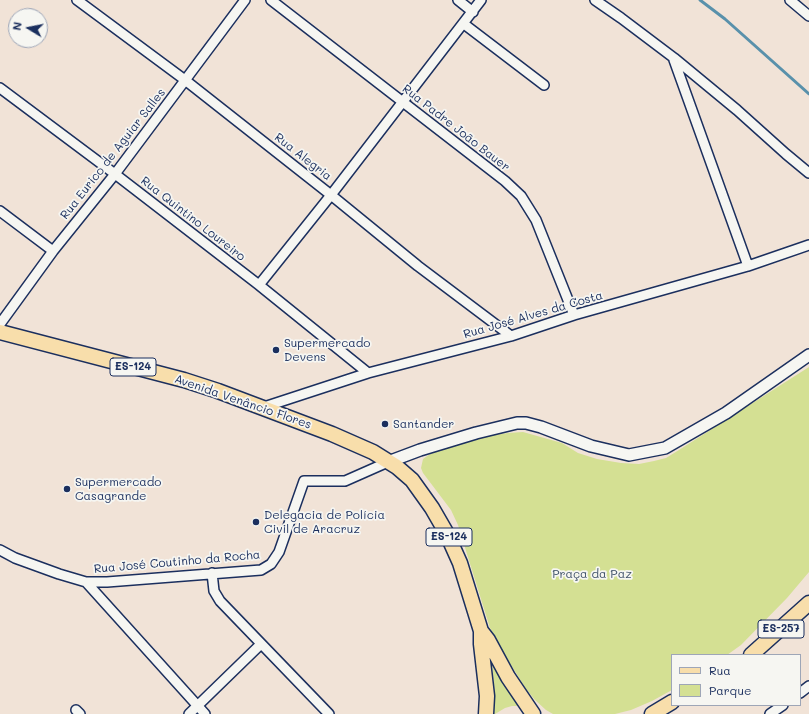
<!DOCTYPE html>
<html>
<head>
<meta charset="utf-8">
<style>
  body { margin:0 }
  #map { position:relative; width:809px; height:714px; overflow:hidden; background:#f1e3d7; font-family:Mali,sans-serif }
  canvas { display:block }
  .legend { position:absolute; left:671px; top:654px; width:130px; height:52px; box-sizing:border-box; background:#f6f6f2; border:1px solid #9ea6b7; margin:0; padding:5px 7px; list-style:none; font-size:12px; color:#1b2f5e }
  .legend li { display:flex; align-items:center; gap:8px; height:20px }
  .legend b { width:20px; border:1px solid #9ea6b7 }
  .north { position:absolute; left:8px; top:8px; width:40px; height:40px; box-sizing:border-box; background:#f6f6f2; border:1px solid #9ea6b7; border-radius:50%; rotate:280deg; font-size:11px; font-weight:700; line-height:16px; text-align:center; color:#1b2f5e }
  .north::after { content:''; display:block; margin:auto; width:14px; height:18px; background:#1b2f5e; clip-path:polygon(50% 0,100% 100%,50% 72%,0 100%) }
</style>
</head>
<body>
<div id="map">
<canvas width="809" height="714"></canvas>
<ul class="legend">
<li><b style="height:5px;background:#f8deab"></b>Rua</li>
<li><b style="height:11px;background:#d4e093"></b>Parque</li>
</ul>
<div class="north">N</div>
</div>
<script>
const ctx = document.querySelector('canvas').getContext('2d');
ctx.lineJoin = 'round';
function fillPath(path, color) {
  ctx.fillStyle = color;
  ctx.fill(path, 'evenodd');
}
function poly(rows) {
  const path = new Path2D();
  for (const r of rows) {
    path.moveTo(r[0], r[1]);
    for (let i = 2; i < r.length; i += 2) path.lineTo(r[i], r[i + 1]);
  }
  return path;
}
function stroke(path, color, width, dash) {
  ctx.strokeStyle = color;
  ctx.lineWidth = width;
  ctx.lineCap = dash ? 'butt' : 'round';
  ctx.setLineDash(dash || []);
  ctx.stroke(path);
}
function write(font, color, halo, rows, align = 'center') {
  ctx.font = font + ' Mali,sans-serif';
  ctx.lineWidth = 3.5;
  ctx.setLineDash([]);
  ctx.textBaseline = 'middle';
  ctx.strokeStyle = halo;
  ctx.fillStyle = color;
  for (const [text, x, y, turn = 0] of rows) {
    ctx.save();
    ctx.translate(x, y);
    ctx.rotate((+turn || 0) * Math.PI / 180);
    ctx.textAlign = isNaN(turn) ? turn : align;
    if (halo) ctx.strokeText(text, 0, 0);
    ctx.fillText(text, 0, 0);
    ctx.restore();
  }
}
const green = poly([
  [809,367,809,572,787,598,741,645,727,655,672,655,672,690,652,701,631,710,615,714,553,714,546,710,535,700,526,689,506,657,490,628,458,525,451,510,423,473,421,468,423,459,430,454,479,437,508,433,523,432,562,443,578,453,597,459,621,463,639,464,654,461,666,458,679,450],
  [492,664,511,695,520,706,512,706,505,708,495,714,493,714,495,694]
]);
const stream = poly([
  [700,0,725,19,809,94]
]);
const minor = poly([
  [77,0,185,80,331,195,418,266,511,336],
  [271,0,505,181,521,196,536,220,574,315],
  [458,0,473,12],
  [595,0,621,18,674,58,737,110,786,154,809,173],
  [790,0,809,16],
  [464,24,544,85],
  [674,60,748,266],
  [0,88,115,174,259,285,368,373],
  [0,211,53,251],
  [259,285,331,195,481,0],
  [0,324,53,251,115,174,245,0],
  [264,407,368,373,511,336,574,315,748,266,809,245],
  [0,550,15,558,59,574,86,582,107,582,261,570,271,564,279,552,304,481,345,481,388,462],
  [212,573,214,591,220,601,329,714],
  [86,582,205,714],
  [800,693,809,686],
  [76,710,80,714],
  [189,714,261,644],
  [770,714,783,705]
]);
const tertiary = poly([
  [388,462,420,450,476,433,517,423,526,423,541,427,591,446,629,455,665,448,726,413,809,355]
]);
const primary = poly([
  [0,332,184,380,218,391,332,434,373,452,397,467,412,480,432,508,447,534,460,563,481,631,481,644,487,696,486,714],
  [481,631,488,640,508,677,533,714],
  [751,655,809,603],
  [652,714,672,702]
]);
const markers = [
  [276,350,4,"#1b2f5e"],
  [385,424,4,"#1b2f5e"],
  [67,489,4,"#1b2f5e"],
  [256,522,4,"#1b2f5e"]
];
const shields = [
  [133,367,46],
  [449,537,46],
  [781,629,46]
];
const shieldNames = [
  ["ES-124",133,367],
  ["ES-124",449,537],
  ["ES-257",781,629]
];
const streetNames = [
  ["Rua Padre João Bauer",456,128,38],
  ["Rua Eurico de Aguiar Salles",113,154,-52],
  ["Rua Alegria",303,157,38],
  ["Rua Quintino Loureiro",193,219,38],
  ["Rua José Alves da Costa",533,315,-16],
  ["Avenida Venâncio Flores",243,402,19],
  ["Rua José Coutinho da Rocha",177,562,-5]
];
const poiNames = [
  ["Supermercado",284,343],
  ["Devens",284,357],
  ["Santander",393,424],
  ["Supermercado",75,482],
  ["Casagrande",75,496],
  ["Delegacia de Polícia",264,515],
  ["Civil de Aracruz",264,529]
];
const parkNames = [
  ["Praça da Paz",592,574]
];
fillPath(green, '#d4e093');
stroke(stream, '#5991ab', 3);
stroke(minor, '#1b2f5e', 12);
stroke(tertiary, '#1b2f5e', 14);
stroke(primary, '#1b2f5e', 17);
stroke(minor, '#f6f6f2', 9);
stroke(tertiary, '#f6f6f2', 11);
stroke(primary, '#f8deab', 14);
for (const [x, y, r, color] of markers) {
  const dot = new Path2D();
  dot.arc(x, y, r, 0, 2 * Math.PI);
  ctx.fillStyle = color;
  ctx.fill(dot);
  stroke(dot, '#f6f6f2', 1.5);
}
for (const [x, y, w] of shields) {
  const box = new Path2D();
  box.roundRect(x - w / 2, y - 9, w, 18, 3);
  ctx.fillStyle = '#f6f6f2';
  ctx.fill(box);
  stroke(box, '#1b2f5e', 1);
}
write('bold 11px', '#1b2f5e', null, shieldNames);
write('12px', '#1b2f5e', '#f6f6f2', streetNames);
write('12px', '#1b2f5e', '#f6f6f2', poiNames, 'left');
write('12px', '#405269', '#f6f6f2', parkNames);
</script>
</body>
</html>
